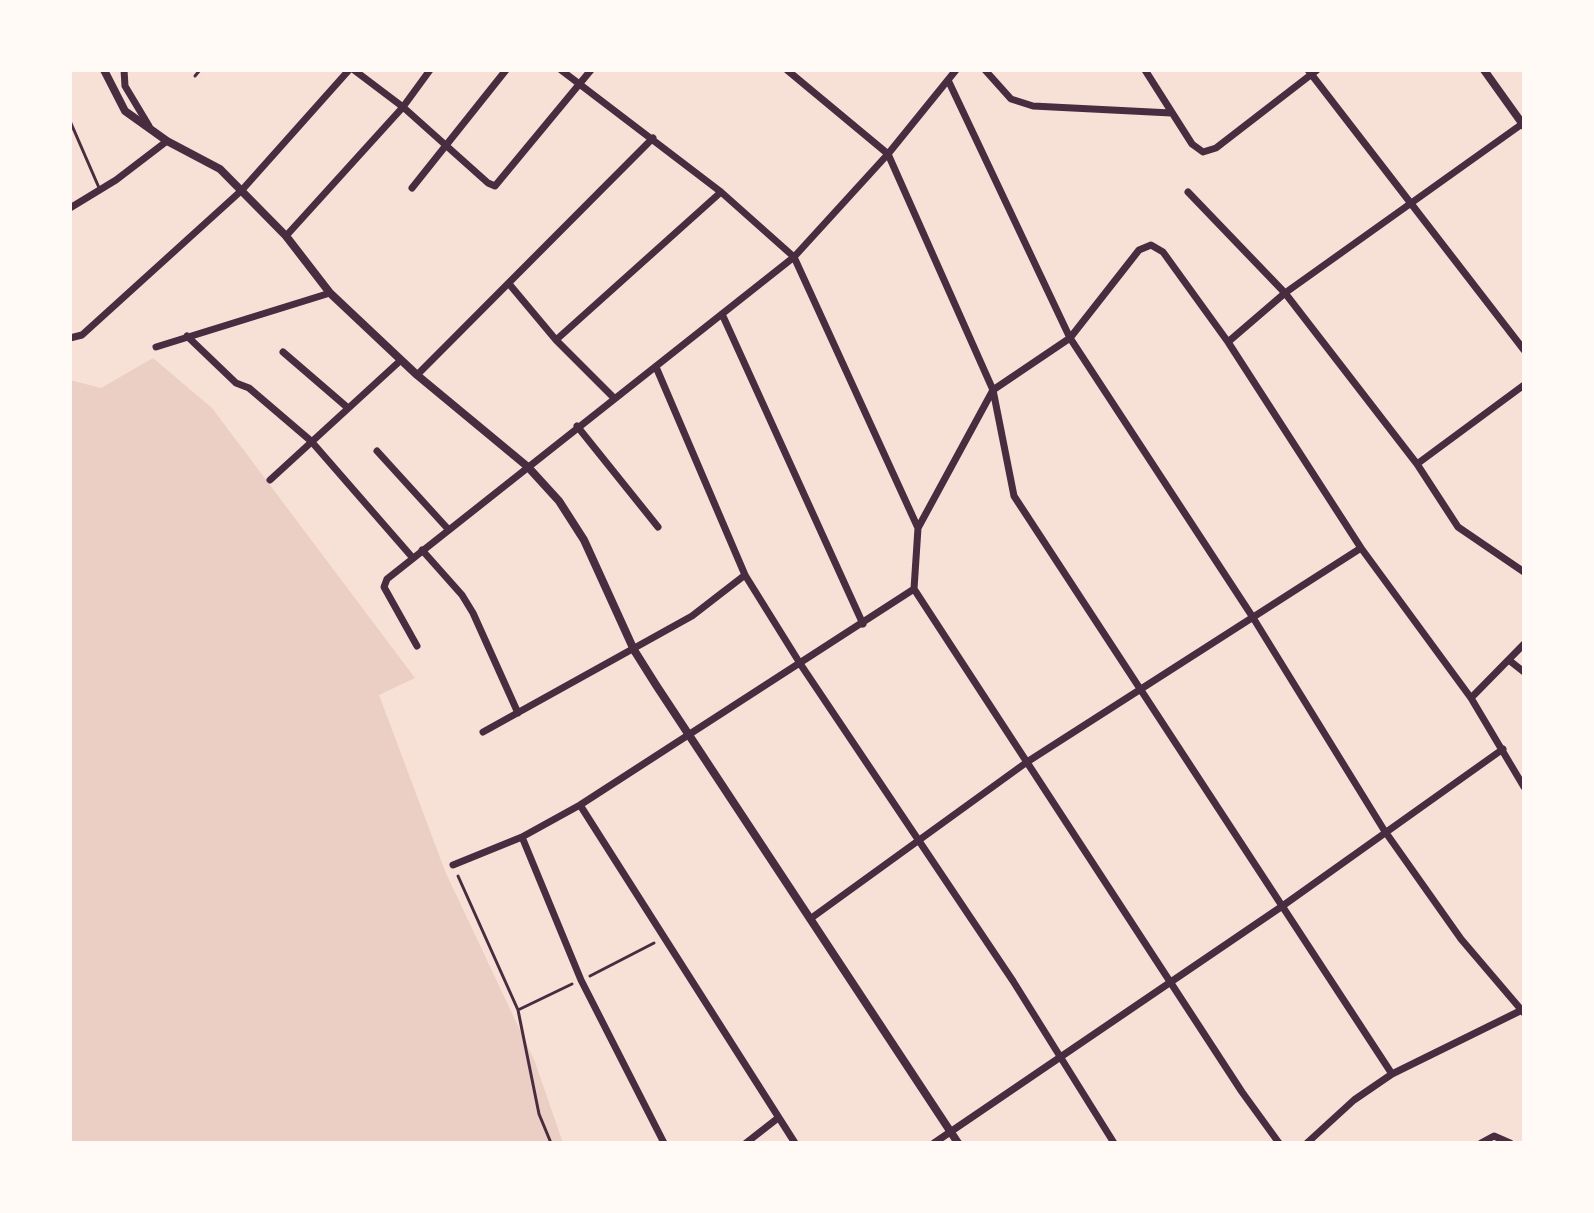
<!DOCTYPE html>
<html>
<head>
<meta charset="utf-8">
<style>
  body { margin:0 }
  #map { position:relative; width:1594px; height:1213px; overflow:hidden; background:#f7e1d7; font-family:"Archivo Narrow",sans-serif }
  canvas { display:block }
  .frame { position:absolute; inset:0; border:72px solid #fffaf5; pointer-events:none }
</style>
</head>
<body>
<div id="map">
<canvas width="1594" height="1213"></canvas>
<div class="frame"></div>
</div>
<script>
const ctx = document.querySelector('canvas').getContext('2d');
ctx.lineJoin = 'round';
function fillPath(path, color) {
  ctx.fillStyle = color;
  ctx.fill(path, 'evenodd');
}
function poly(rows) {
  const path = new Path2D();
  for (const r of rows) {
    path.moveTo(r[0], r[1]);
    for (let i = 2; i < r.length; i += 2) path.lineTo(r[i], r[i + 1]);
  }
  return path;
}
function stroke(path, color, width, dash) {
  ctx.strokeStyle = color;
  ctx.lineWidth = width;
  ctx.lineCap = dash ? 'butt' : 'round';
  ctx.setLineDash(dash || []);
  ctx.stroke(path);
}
const green = poly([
  [153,358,212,408,415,678,379,695,445,871,535,1062,563,1143,70,1143,70,380,101,388]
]);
const path = poly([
  [195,76,200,70],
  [458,876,518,1010,539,1114,551,1143],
  [590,976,654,943],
  [518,1010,572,984]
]);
const service = poly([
  [70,121,100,190]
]);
const minor = poly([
  [124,70,125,86,149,126],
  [354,70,403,107,488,183,495,186,591,70],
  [561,70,721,192,794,257,918,528],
  [787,70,888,154,993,390,1014,496,1392,1074],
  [985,70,1011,99,1033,106,1171,113],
  [1145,70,1192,144,1203,152,1216,148,1317,70],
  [1308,70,1524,350],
  [948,80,1070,338,1252,616,1384,830,1461,939,1524,1013],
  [412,188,506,70],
  [1188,192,1285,293,1417,464,1458,527,1524,572],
  [70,208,116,180,167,141],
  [286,236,403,107,430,70],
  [510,285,556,340,614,398],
  [722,314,863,624],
  [187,336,236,383,249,388,311,441,412,557],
  [70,338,82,335,242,190,349,70],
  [556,340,721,192],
  [1228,342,1285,293,1522,124],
  [156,347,330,293],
  [283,352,348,408],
  [656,367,745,575,801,665,1013,981,1114,1143],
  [417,375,653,138],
  [577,426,658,527],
  [377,451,448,529],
  [1417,464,1524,385],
  [270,480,401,360],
  [422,550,462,595,473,613,518,713],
  [914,589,1242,1092,1279,1143],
  [417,646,384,587,387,579,794,257,888,154,956,70],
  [1510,661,1524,672],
  [1471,698,1524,644],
  [483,732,692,616,745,575],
  [580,805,795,1143],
  [522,837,581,980,664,1143],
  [453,865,522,837,580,805,914,589,918,528,993,390,1070,338,1139,250,1151,245,1163,252,1228,342,1361,548,1471,698,1524,787],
  [810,919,1027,762,1361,548],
  [746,1143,778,1118],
  [934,1143,1281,907,1503,749],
  [1307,1143,1354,1100,1392,1074,1522,1010],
  [1481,1143,1494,1136,1510,1143]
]);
const tertiary = poly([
  [104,70,125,111,167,141,220,169,286,236,330,293,417,375,528,467,559,501,584,540,634,650,656,685,958,1143],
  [1484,70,1524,126]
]);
fillPath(green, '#ebcfc5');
stroke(path, '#4a2c40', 3);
stroke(service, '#4a2c40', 3);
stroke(minor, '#4a2c40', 7);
stroke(tertiary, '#4a2c40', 8);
</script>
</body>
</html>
